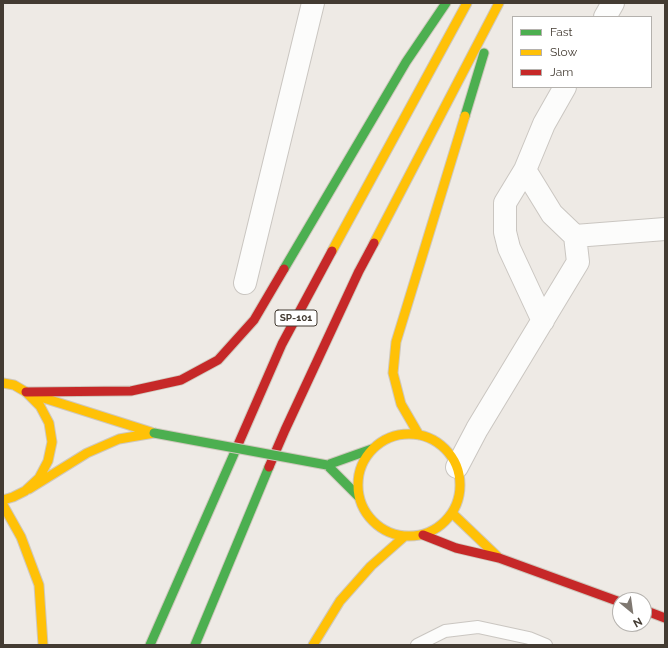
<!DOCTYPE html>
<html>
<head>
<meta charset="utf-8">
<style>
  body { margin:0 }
  #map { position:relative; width:668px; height:648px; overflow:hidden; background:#eeeae5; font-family:Raleway,sans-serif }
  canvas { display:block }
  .frame { position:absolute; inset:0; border:4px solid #433b32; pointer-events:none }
  .legend { position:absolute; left:512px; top:16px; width:140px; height:72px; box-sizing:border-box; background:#fff; border:1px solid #b4b1ad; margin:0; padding:5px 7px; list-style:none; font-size:12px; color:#433b32 }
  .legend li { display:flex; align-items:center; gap:8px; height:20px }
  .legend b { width:20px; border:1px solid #b4b1ad }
  .north { position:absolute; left:612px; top:592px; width:40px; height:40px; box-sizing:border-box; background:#fff; border:1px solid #b4b1ad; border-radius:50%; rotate:151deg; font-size:11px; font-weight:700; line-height:16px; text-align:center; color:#433b32 }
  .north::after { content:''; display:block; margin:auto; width:14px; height:18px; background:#7f7871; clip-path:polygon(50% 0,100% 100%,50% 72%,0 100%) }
</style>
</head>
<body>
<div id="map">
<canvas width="668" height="648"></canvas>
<div class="frame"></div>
<ul class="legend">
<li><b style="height:5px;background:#4caf50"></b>Fast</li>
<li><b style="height:5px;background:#ffc107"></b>Slow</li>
<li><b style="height:5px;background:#c62828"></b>Jam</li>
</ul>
<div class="north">N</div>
</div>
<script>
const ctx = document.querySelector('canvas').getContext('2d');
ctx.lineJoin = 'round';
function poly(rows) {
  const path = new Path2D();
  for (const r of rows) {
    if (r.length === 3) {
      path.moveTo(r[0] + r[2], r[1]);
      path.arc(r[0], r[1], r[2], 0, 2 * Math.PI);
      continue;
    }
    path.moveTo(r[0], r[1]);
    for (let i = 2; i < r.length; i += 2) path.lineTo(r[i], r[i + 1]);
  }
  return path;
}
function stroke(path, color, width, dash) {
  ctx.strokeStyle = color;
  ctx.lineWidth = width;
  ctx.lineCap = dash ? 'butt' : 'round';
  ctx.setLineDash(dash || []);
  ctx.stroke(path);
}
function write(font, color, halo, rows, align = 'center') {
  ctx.font = font + ' Raleway,sans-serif';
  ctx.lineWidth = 3;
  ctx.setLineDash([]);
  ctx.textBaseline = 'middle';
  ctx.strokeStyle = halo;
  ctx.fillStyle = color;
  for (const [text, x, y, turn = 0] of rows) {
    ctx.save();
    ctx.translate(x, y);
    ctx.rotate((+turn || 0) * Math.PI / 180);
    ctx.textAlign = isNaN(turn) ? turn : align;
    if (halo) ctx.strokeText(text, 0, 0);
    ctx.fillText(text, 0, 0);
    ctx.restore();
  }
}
const lane = poly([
  [417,645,445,631,478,627,529,638,546,645]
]);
const street = poly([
  [605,17,613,3],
  [575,236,665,229],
  [245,283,313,3],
  [543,321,509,248,505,232,505,203,525,170,544,124,565,87],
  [457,467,477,429,578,262,575,236,552,214,525,170]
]);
const fast = poly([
  [465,116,484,53],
  [284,269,406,62,446,3],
  [358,496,327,465,372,449],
  [150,645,237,447],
  [195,645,269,467]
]);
const slow = poly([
  [374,243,499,3],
  [332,251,467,3],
  [3,383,14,385,26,392,40,406,49,423,52,442,48,461,39,478,25,491,13,497,3,500],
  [31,394,151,432],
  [409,485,51],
  [419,435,401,404,393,373,396,342,465,116],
  [29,489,87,453,119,439,154,433],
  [3,505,21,537,39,585,43,645],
  [452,513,498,557],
  [313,645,340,601,371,566,405,536]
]);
const jam = poly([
  [26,392,131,391,181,380,218,360,254,320,284,269],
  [237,447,282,344,332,251],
  [269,467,285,430,359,271,374,243],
  [423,535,456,548,499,558,620,602],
  [644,610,665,618]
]);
const fastBridge = poly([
  [154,433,327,465]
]);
const shields = [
  [296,318,42]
];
const shieldNames = [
  ["SP-101",296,318]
];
stroke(lane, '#cac6c1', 14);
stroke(street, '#cac6c1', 24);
stroke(fast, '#cfc8bd', 11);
stroke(slow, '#cfc8bd', 11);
stroke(jam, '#cfc8bd', 11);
stroke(lane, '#fcfcfb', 12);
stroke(street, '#fcfcfb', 22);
stroke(fast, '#4caf50', 9);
stroke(slow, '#ffc107', 9);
stroke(jam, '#c62828', 9);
stroke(fastBridge, '#cfc8bd', 11, []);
stroke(fastBridge, '#4caf50', 9);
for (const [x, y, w] of shields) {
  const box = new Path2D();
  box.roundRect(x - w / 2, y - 8, w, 16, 3);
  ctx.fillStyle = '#fff';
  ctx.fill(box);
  stroke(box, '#433b32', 1);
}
write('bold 10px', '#433b32', null, shieldNames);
</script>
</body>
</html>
